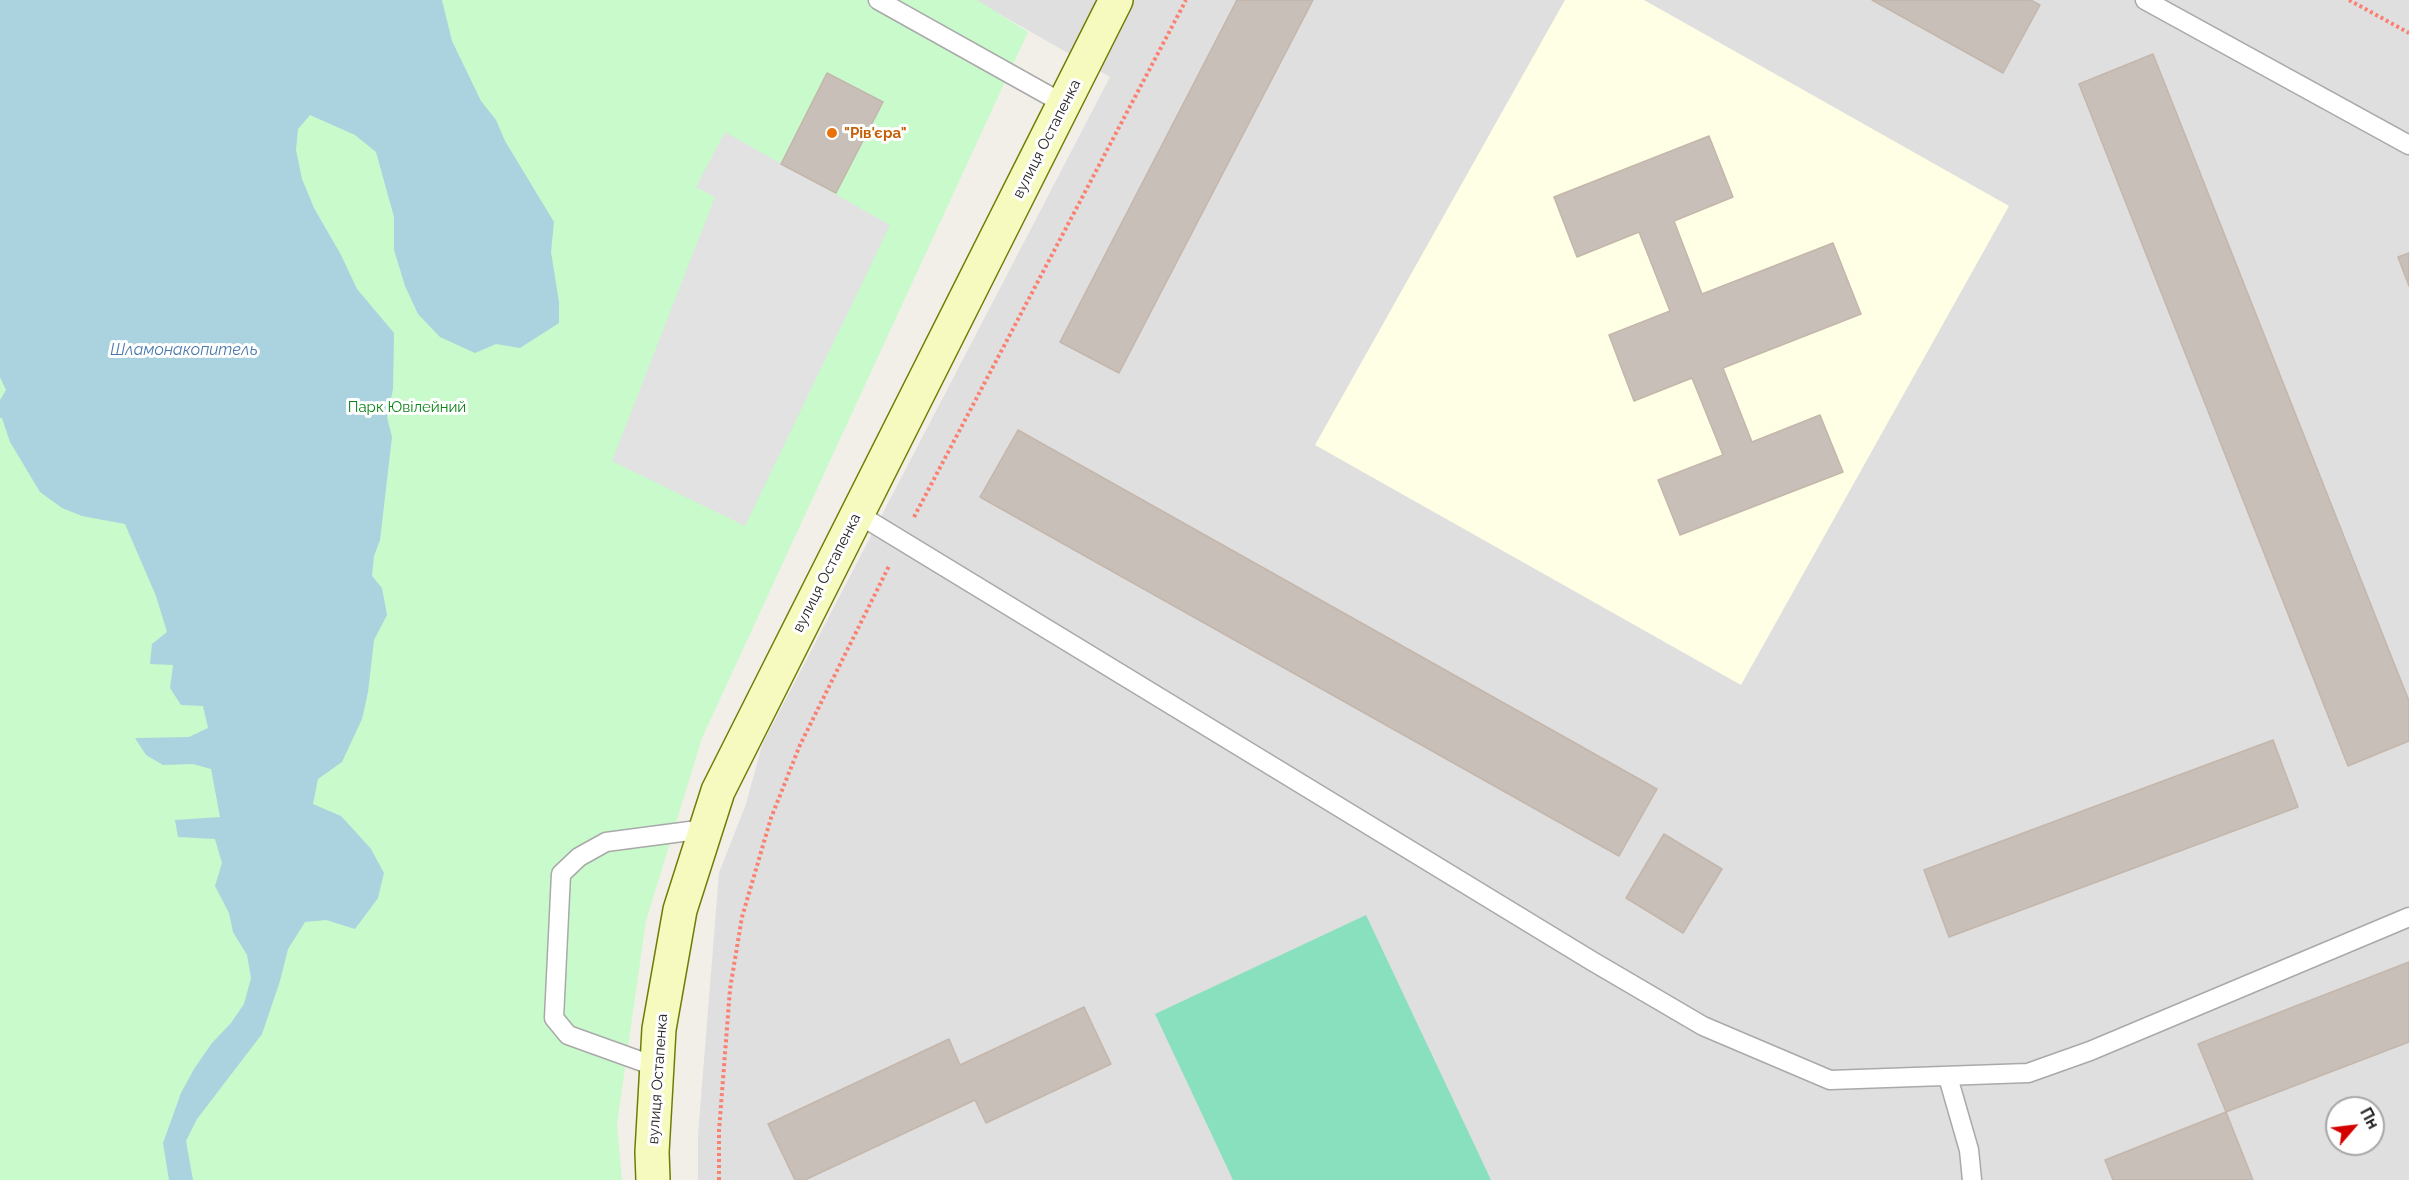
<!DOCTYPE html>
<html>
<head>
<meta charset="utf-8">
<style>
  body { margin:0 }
  #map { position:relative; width:2409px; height:1180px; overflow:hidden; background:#f2efe9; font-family:Raleway,sans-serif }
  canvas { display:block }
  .north { position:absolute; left:2325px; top:1096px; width:60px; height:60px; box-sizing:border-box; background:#fff; border:2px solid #a7a7a7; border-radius:50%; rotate:62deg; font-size:16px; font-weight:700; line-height:24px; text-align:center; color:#222 }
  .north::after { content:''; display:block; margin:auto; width:21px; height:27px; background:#d40000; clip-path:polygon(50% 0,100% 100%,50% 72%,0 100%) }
</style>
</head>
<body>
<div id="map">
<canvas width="2409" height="1180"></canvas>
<div class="north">Пн</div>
</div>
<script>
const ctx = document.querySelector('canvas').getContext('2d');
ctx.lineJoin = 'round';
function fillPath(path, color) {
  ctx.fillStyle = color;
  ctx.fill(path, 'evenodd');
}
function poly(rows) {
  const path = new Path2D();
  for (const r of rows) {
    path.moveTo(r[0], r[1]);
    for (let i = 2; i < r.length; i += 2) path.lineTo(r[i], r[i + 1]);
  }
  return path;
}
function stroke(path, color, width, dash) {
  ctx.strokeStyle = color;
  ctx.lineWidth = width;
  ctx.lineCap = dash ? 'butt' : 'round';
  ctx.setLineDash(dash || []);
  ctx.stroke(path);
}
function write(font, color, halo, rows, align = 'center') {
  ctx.font = font + ' Raleway,sans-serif';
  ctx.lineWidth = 6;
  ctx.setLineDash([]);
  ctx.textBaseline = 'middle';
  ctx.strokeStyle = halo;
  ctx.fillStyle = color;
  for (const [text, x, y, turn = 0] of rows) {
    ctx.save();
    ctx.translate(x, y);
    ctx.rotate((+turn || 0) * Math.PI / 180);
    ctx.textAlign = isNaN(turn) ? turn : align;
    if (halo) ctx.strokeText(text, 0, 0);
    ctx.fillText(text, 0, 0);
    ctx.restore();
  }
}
const residential = poly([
  [975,0,2409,0,2409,1180,698,1180,698,1135,719,873,746,804,762,745,1110,77],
  [2337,1108,2373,1108,2373,1144,2337,1144]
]);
const education = poly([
  [1565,0,1644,0,2009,206,1741,685,1315,445]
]);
const park = poly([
  [0,0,977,0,1028,32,702,738,646,921,617,1124,622,1180,0,1180]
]);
const pitch = poly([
  [1366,915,1491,1180,1233,1180,1155,1014]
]);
const parking = poly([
  [725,132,890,225,745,526,612,461,715,197,696,187]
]);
const water = poly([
  [0,0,442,0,452,41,481,101,496,120,505,141,554,222,551,252,559,302,559,323,520,348,496,344,475,353,440,337,418,314,405,286,394,250,394,217,376,152,355,135,310,115,298,129,296,150,302,179,314,208,341,255,357,289,394,333,393,389,387,417,392,437,380,540,374,556,372,576,382,588,387,615,374,640,368,692,362,719,342,762,318,779,313,804,341,816,353,829,371,849,384,873,378,898,355,929,326,920,305,922,288,949,280,981,262,1034,197,1119,186,1141,193,1180,169,1180,163,1143,181,1093,194,1069,212,1043,231,1023,244,1004,251,978,247,955,233,932,229,913,215,886,222,863,215,839,178,837,175,820,220,817,211,769,193,764,163,765,146,755,135,738,189,737,208,728,203,706,181,705,170,688,173,665,150,664,152,644,167,632,156,596,125,524,82,516,62,508,40,492,10,442,2,418,0,418,0,400,6,390,0,377]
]);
const building = poly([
  [1237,0,1313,0,1119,373,1060,342,1237,0],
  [1872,0,2031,0,2040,5,2003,73,1872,0],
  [2153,54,2409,701,2409,741,2348,766,2079,84,2153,54],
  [827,73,883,102,836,193,781,164,827,73],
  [1709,136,1733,197,1674,221,1702,294,1833,243,1861,314,1723,368,1752,442,1820,415,1843,472,1680,535,1658,480,1723,455,1692,378,1634,401,1609,335,1670,311,1639,232,1577,257,1554,197,1709,136],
  [2409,253,2409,286,2398,257,2409,253],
  [1018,430,1657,789,1619,856,980,497,1018,430],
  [2273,740,2298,807,1949,937,1924,870,2273,740],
  [1664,834,1722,869,1683,933,1626,898,1664,834],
  [2409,962,2409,1042,2226,1112,2198,1044,2409,962],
  [1084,1007,1111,1064,986,1123,975,1100,805,1180,795,1180,768,1124,949,1039,960,1065,1084,1007],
  [2226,1112,2253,1180,2113,1180,2105,1160,2226,1112]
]);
const path = poly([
  [2349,0,2409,33],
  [914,517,1186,0],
  [719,1180,719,1131,730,989,742,917,771,818,800,745,889,566]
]);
const lane = poly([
  [878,0,1064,104],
  [2145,0,2409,145],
  [858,514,1592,961,1703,1026,1830,1080,2028,1073,2090,1051,2409,917],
  [657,1067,568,1035,554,1018,561,874,579,857,606,842,705,829],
  [1948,1077,1969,1150,1972,1180]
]);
const secondary = poly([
  [653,1180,652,1152,659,1029,680,910,718,791,1116,0]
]);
const markers = [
  [832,133,6,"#e8710a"]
];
const foodNames = [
  ["\"Рів'єра\"",844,133]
];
const streetNames = [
  ["вулиця Остапенка",1047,139,-63],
  ["вулиця Остапенка",827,573,-63],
  ["вулиця Остапенка",658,1079,-86]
];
const parkNames = [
  ["Парк Ювілейний",407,407]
];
const waterNames = [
  ["Шламонакопитель",184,350]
];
fillPath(residential, '#e0dfdf');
fillPath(education, '#ffffe5');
fillPath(park, '#c8facc');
fillPath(pitch, '#88e0be');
fillPath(parking, '#e2e2e2');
fillPath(water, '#aad3df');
fillPath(building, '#c7bfb8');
stroke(building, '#c4b6ab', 1.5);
stroke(lane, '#a9a9a9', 21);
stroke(secondary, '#707d05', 36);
stroke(path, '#fa8072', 4, [3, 3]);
stroke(lane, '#fff', 18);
stroke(secondary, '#f7fabf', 33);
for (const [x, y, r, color] of markers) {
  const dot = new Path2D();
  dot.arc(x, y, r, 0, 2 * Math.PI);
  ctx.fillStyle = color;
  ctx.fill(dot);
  stroke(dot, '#fff', 2);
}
write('bold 15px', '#c56008', '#fff', foodNames, 'left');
write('15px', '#222', '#fff', streetNames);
write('15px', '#0c8416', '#fff', parkNames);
write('italic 16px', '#4a7aab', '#fff', waterNames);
</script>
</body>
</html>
